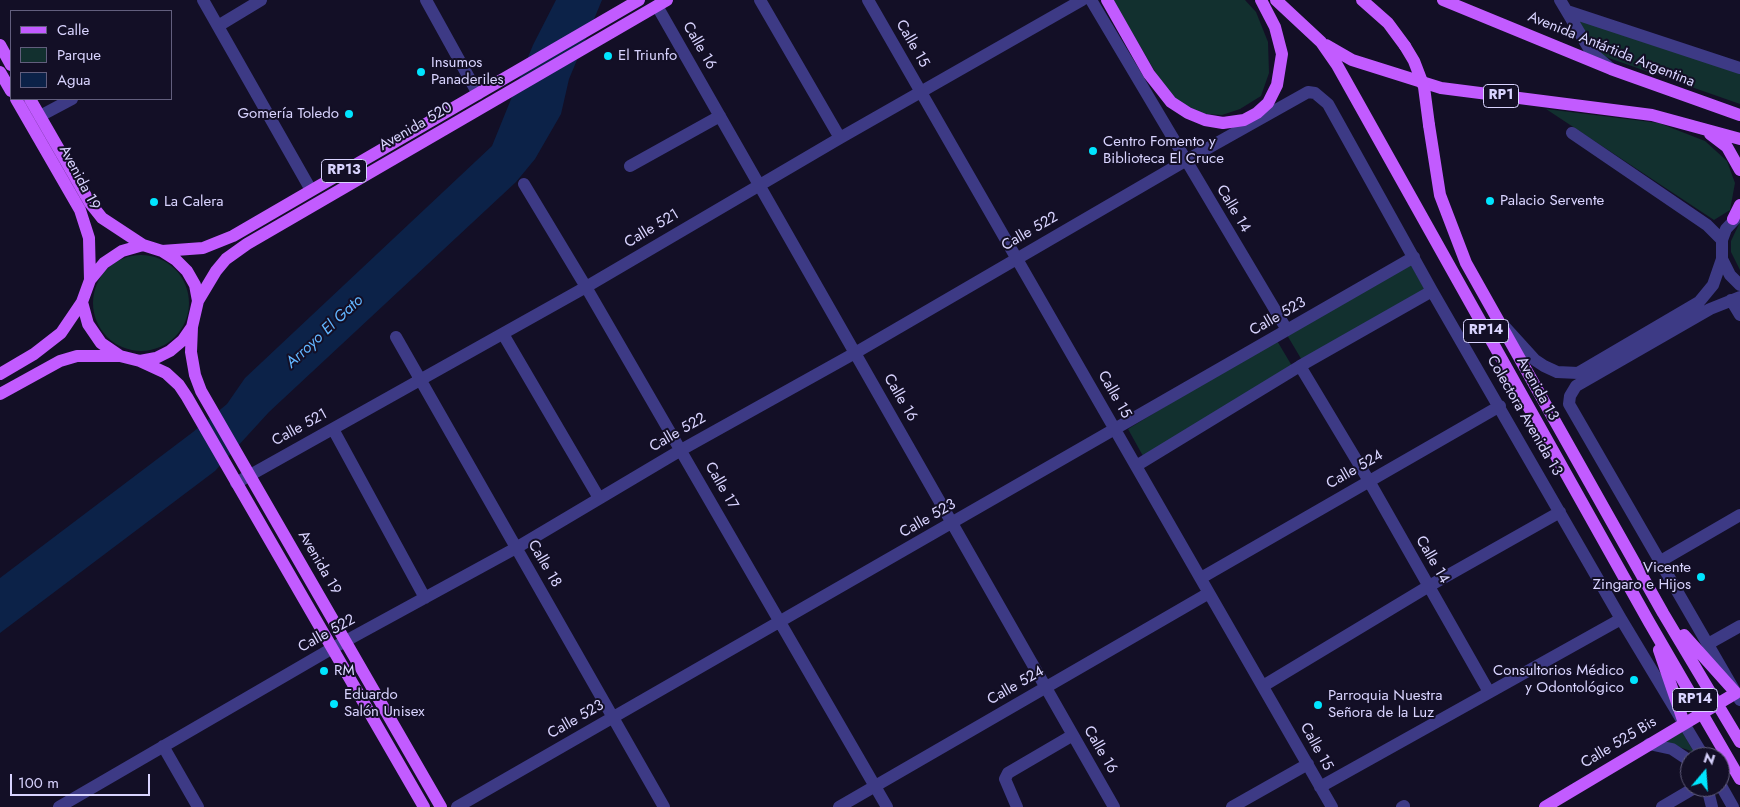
<!DOCTYPE html>
<html>
<head>
<meta charset="utf-8">
<style>
  body { margin:0 }
  #map { position:relative; width:1740px; height:807px; overflow:hidden; background:#130f26; font-family:Jost,sans-serif }
  canvas { display:block }
  .legend { position:absolute; left:10px; top:10px; width:162px; height:90px; box-sizing:border-box; background:#130f26; border:1px solid #625e7d; margin:0; padding:6px 9px; list-style:none; font-size:15px; color:#d9d4ff }
  .legend li { display:flex; align-items:center; gap:10px; height:25px }
  .legend b { width:25px; border:1px solid #625e7d }
  .north { position:absolute; left:1680px; top:747px; width:50px; height:50px; box-sizing:border-box; background:#130f26; border:1px solid #625e7d; border-radius:50%; rotate:18deg; font-size:14px; font-weight:700; line-height:20px; text-align:center; color:#d9d4ff }
  .north::after { content:''; display:block; margin:auto; width:18px; height:22px; background:#00e5ff; clip-path:polygon(50% 0,100% 100%,50% 72%,0 100%) }
  .scale { position:absolute; left:10px; top:774px; width:140px; height:22px; box-sizing:border-box; border:2px solid #d9d4ff; border-top:0; padding-left:6px; font-size:15px; line-height:18px; white-space:nowrap; color:#d9d4ff; -webkit-text-stroke:4px #130f26; paint-order:stroke }
</style>
</head>
<body>
<div id="map">
<canvas width="1740" height="807"></canvas>
<ul class="legend">
<li><b style="height:6px;background:#c25bff"></b>Calle</li>
<li><b style="height:14px;background:#12302f"></b>Parque</li>
<li><b style="height:14px;background:#0c2248"></b>Agua</li>
</ul>
<div class="north">N</div>
<div class="scale">100 m</div>
</div>
<script>
const ctx = document.querySelector('canvas').getContext('2d');
ctx.lineJoin = 'round';
function fillPath(path, color) {
  ctx.fillStyle = color;
  ctx.fill(path, 'evenodd');
}
function poly(rows) {
  const path = new Path2D();
  for (const r of rows) {
    if (r.length === 3) {
      path.moveTo(r[0] + r[2], r[1]);
      path.arc(r[0], r[1], r[2], 0, 2 * Math.PI);
      continue;
    }
    path.moveTo(r[0], r[1]);
    for (let i = 2; i < r.length; i += 2) path.lineTo(r[i], r[i + 1]);
  }
  return path;
}
function stroke(path, color, width, dash) {
  ctx.strokeStyle = color;
  ctx.lineWidth = width;
  ctx.lineCap = dash ? 'butt' : 'round';
  ctx.setLineDash(dash || []);
  ctx.stroke(path);
}
function write(font, color, halo, rows, align = 'center') {
  ctx.font = font + ' Jost,sans-serif';
  ctx.lineWidth = 4;
  ctx.setLineDash([]);
  ctx.textBaseline = 'middle';
  ctx.strokeStyle = halo;
  ctx.fillStyle = color;
  for (const [text, x, y, turn = 0] of rows) {
    ctx.save();
    ctx.translate(x, y);
    ctx.rotate((+turn || 0) * Math.PI / 180);
    ctx.textAlign = isNaN(turn) ? turn : align;
    if (halo) ctx.strokeText(text, 0, 0);
    ctx.fillText(text, 0, 0);
    ctx.restore();
  }
}
const green = poly([
  [1113,0,1245,0,1256,12,1268,42,1269,73,1261,96,1240,109,1222,115,1204,114,1177,101,1160,80],
  [1567,11,1740,70,1740,104,1603,56],
  [1546,109,1659,123,1705,141,1727,161,1735,183,1730,210,1714,220],
  [1740,222,1740,270,1731,252,1731,241],
  [141,303,48],
  [1410,263,1425,290,1303,362,1287,335],
  [1276,339,1292,366,1143,456,1128,429],
  [1682,732,1697,757,1694,757,1691,751,1664,742]
]);
const water = poly([
  [556,0,602,0,569,79,561,114,535,159,516,182,269,412,215,471,0,633,0,578,193,432,227,404,245,378,492,146,533,45]
]);
const minor = poly([
  [203,0,311,190],
  [426,0,478,94],
  [760,0,840,138],
  [868,0,1332,807],
  [1091,0,1287,330],
  [1560,0,1591,52,1609,67],
  [657,6,1114,807],
  [1567,11,1740,68],
  [218,26,261,0],
  [40,116,72,99],
  [1572,133,1707,225,1722,240],
  [630,166,720,116],
  [524,184,586,287,887,807],
  [1740,214,1726,229,1722,240,1722,259,1730,275,1740,285],
  [1740,297,1710,309,1576,386,1570,396,1569,404,1740,700],
  [1731,300,1740,315],
  [1505,327,1535,360,1544,366,1557,372,1578,373,1699,302,1713,285,1722,259],
  [503,334,599,498],
  [396,337,664,807],
  [1300,366,1369,481,1489,692],
  [333,429,425,598],
  [1136,466,1300,366,1432,291],
  [236,483,586,287,840,138,1082,0],
  [1659,562,1740,515],
  [1201,578,1500,406],
  [1708,644,1740,626],
  [1263,686,1429,586,1560,512],
  [1649,744,1672,749,1690,761],
  [163,746,198,807],
  [1720,784,1733,807],
  [1320,787,1621,619],
  [1707,787,1712,807],
  [59,807,331,649,516,548,681,450,855,353,1185,161,1308,92,1315,93,1328,104,1432,291,1621,619,1704,757],
  [457,807,1414,257],
  [839,807,1209,593],
  [1017,807,1005,779,1008,773,1073,735],
  [1232,807,1308,764],
  [1402,807,1404,806],
  [1662,807,1696,787]
]);
const major = poly([
  [1107,0,1149,74,1171,102,1188,113,1205,120,1223,123,1244,120,1257,113,1268,103,1277,85,1282,54,1275,27,1261,0],
  [1276,0,1321,42,1337,65,1649,622,1740,779],
  [1362,0,1388,23,1405,46],
  [1443,0,1611,69,1740,115],
  [0,45,11,65],
  [1326,45,1352,60,1441,88,1652,115,1740,139],
  [0,72,11,91],
  [16,99,80,210,89,238,90,280],
  [30,99,90,203,102,218,143,245],
  [1429,125,1440,195,1466,263,1663,613,1740,742],
  [1710,134,1727,147,1740,170],
  [1733,219,1740,205],
  [162,251,203,248,233,236,639,0],
  [198,301,216,271,226,259,247,244,667,0],
  [192,327,191,352,195,375,201,391,441,807],
  [140,361,166,373,179,385,187,397,424,807],
  [0,374,34,354,61,333,82,302,90,280,104,263,122,251,143,245,162,251,176,260,187,271,195,285,198,301,192,327,183,340,170,351,156,358,140,361,120,356,101,343,88,324,82,302],
  [0,394,60,361,77,356,120,356],
  [1659,650,1684,723],
  [1545,807,1736,693,1684,635]
]);
const majorBridge = poly([
  [1405,46,1414,61,1424,87,1429,125]
]);
const markers = [
  [608,56,5,"#00e5ff"],
  [421,72,5,"#00e5ff"],
  [349,114,5,"#00e5ff"],
  [1093,151,5,"#00e5ff"],
  [1490,201,5,"#00e5ff"],
  [154,202,5,"#00e5ff"],
  [1701,577,5,"#00e5ff"],
  [324,671,5,"#00e5ff"],
  [1634,680,5,"#00e5ff"],
  [334,704,5,"#00e5ff"],
  [1318,705,5,"#00e5ff"]
];
const shields = [
  [1501,96,35],
  [344,171,45],
  [1486,331,45],
  [1695,700,45]
];
const shieldNames = [
  ["RP1",1501,96],
  ["RP13",344,171],
  ["RP14",1486,331],
  ["RP14",1695,700]
];
const streetNames = [
  ["Calle 15",912,44,60],
  ["Calle 16",699,46,60],
  ["Avenida Antártida Argentina",1611,50,22],
  ["Avenida 520",416,127,-30],
  ["Avenida 19",79,178,62],
  ["Calle 14",1233,209,59],
  ["Calle 521",652,229,-31],
  ["Calle 522",1030,232,-30],
  ["Calle 523",1278,317,-30],
  ["Avenida 13",1537,389,61],
  ["Calle 15",1114,395,60],
  ["Calle 16",900,398,60],
  ["Colectora Avenida 13",1524,416,60],
  ["Calle 521",300,428,-29],
  ["Calle 522",678,433,-30],
  ["Calle 524",1355,470,-30],
  ["Calle 17",721,486,60],
  ["Calle 523",928,519,-30],
  ["Calle 14",1432,560,60],
  ["Avenida 19",319,563,60],
  ["Calle 18",544,564,60],
  ["Calle 522",327,634,-29],
  ["Calle 524",1016,686,-30],
  ["Calle 523",576,720,-30],
  ["Calle 525 Bis",1619,743,-31],
  ["Calle 15",1316,747,61],
  ["Calle 16",1100,750,60]
];
const poiNames = [
  ["El Triunfo",618,56],
  ["Insumos",431,63],
  ["Panaderiles",431,80],
  ["Gomería Toledo",339,114,"right"],
  ["Centro Fomento y",1103,142],
  ["Biblioteca El Cruce",1103,159],
  ["Palacio Servente",1500,201],
  ["La Calera",164,202],
  ["Vicente",1691,568,"right"],
  ["Zingaro e Hijos",1691,585,"right"],
  ["RM",334,671],
  ["Consultorios Médico",1624,671,"right"],
  ["y Odontológico",1624,688,"right"],
  ["Eduardo",344,695],
  ["Salón Unisex",344,712],
  ["Parroquia Nuestra",1328,696],
  ["Señora de la Luz",1328,713]
];
const waterNames = [
  ["Arroyo El Gato",325,332,-43]
];
fillPath(green, '#12302f');
fillPath(water, '#0c2248');
stroke(minor, '#3d3a85', 12);
stroke(major, '#c25bff', 12);
stroke(majorBridge, '#c25bff', 12);
for (const [x, y, r, color] of markers) {
  const dot = new Path2D();
  dot.arc(x, y, r, 0, 2 * Math.PI);
  ctx.fillStyle = color;
  ctx.fill(dot);
  stroke(dot, '#130f26', 2);
}
for (const [x, y, w] of shields) {
  const box = new Path2D();
  box.roundRect(x - w / 2, y - 11.5, w, 23, 4);
  ctx.fillStyle = '#130f26';
  ctx.fill(box);
  stroke(box, '#d9d4ff', 1);
}
write('bold 14px', '#d9d4ff', null, shieldNames);
write('15px', '#d9d4ff', '#130f26', streetNames);
write('15px', '#d9d4ff', '#130f26', poiNames, 'left');
write('italic 16px', '#62b6ff', '#130f26', waterNames);
</script>
</body>
</html>
